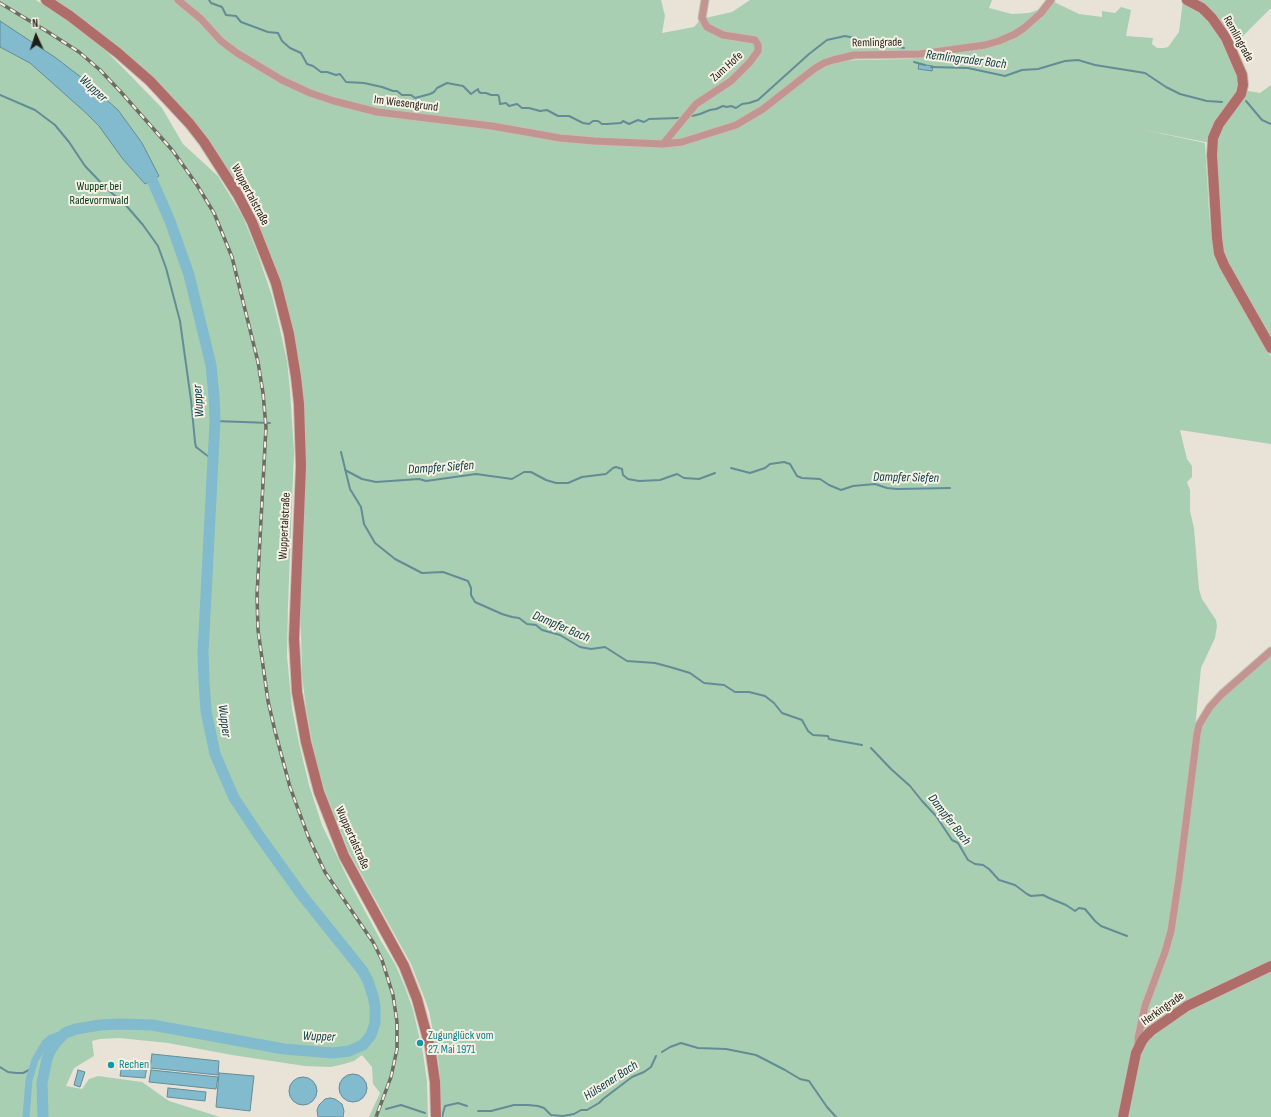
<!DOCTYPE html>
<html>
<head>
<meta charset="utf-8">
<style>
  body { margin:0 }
  #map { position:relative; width:1271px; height:1117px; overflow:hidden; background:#e9e3d7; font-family:"Sofia Sans Condensed",sans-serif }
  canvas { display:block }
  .north { position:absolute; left:16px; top:16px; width:40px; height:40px; -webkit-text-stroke:3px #f7f1e4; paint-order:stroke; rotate:357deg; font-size:11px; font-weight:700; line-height:16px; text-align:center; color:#1f1d18 }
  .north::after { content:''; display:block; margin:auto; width:14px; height:18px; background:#1f1d18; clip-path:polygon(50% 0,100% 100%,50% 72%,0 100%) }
</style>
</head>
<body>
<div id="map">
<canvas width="1271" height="1117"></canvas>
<div class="north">N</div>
</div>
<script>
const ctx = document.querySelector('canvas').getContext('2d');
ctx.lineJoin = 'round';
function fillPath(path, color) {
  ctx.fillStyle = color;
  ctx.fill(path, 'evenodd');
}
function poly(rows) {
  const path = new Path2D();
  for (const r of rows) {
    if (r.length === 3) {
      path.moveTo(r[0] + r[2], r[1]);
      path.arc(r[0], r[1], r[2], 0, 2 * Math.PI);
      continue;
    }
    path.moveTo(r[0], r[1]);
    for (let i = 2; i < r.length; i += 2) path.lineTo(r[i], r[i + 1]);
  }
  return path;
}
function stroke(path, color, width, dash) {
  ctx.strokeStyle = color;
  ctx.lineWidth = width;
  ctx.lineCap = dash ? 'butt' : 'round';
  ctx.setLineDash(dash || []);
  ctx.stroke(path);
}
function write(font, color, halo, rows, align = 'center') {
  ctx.font = font + ' "Sofia Sans Condensed",sans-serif';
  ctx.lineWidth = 4;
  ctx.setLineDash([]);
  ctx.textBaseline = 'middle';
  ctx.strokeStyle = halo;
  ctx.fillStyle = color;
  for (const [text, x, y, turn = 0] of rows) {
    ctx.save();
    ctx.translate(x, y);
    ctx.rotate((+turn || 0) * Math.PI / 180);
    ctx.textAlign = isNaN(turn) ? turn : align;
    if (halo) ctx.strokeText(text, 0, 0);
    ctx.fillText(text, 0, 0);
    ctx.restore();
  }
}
const green = poly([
  [0,0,36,0,70,22,105,50,125,70,162,108,183,144,218,176,243,217,257,252,272,296,279,325,287,361,290,390,294,452,288,605,287,656,292,708,299,743,309,785,322,825,350,883,381,941,395,964,405,987,413,1010,423,1053,427,1082,428,1117,369,1117,380,1093,373,1084,372,1067,362,1055,354,1061,344,1064,331,1067,305,1066,232,1055,168,1043,119,1038,100,1039,92,1041,94,1056,74,1068,66,1086,82,1089,89,1079,98,1076,142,1082,169,1101,220,1117,0,1117],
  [54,0,661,0,665,16,662,33,694,27,701,19,732,12,750,0,992,0,989,8,1012,14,1029,13,1046,7,1052,1,1079,14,1102,17,1102,11,1115,13,1121,7,1131,10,1126,36,1153,38,1152,44,1157,48,1164,48,1168,47,1179,32,1183,0,1201,10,1231,51,1242,90,1210,143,1140,129,1205,143,1209,212,1214,254,1222,272,1271,357,1271,444,1180,430,1187,459,1192,466,1192,477,1187,482,1190,490,1190,511,1194,528,1199,589,1202,599,1216,620,1217,626,1215,638,1201,668,1195,728,1197,734,1210,708,1271,652,1271,1117,442,1117,439,1064,429,1011,424,997,411,964,350,854,325,791,315,757,306,708,302,676,294,333,280,282,242,193,221,159,194,121,153,78],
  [872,54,911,56,912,59,857,60,828,63,737,127,824,63],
  [1197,0,1271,0,1271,8,1232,47],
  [1271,85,1271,348,1224,265,1212,142,1243,90,1260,93]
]);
const water = poly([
  [0,21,56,58,82,78,118,110,142,143,159,176,145,184,122,158,99,126,86,113,30,63,0,47,0,21],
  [919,64,933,66,932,71,918,69,919,64],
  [152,1054,219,1061,218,1075,150,1068,152,1054],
  [122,1064,147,1066,145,1078,120,1076,122,1064],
  [78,1070,85,1072,80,1087,74,1085,78,1070],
  [151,1070,218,1077,216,1089,149,1082,151,1070],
  [219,1073,254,1076,250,1111,216,1107,219,1073],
  [353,1088,14],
  [303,1091,14],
  [168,1088,206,1092,205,1101,167,1097,168,1088],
  [330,1098,335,1099,342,1104,344,1111,343,1117,318,1117,317,1110,319,1105,325,1099,330,1098]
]);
const stream = poly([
  [209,0,211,3,222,7,226,15,236,16,241,22,268,32,278,33,282,41,290,48,301,53,307,64,313,66,321,72,327,72,336,75,340,74,346,82,364,83,382,87,393,91,397,91,402,95,411,95,415,98,430,94,434,92,437,88,447,83,463,86,471,94,478,89,479,92,481,93,486,93,491,95,498,95,499,97,500,104,506,103,509,106,517,104,522,108,529,108,540,111,547,110,558,116,569,116,583,123,589,124,593,121,598,121,602,124,607,124,621,123,623,121,629,124,638,120,644,122,649,119,679,118],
  [914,62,925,65],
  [931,67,968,68,1005,76,1022,70,1038,69,1065,61,1078,60,1095,65,1145,73,1166,87,1180,94,1207,101,1222,102],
  [0,95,35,110,55,125,69,142,85,166,108,190,124,203,143,225,158,246,166,268,180,321,191,400,195,442,196,447,213,460],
  [1246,101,1262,120,1271,124],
  [692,116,700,114,710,110,716,109,723,106,727,107,731,106,736,108,742,104,749,103,758,100,809,54,827,40,845,36,904,48],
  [215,421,270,423],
  [341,452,350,489,361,507,364,524,375,543,395,559,422,573,443,572,468,581,471,588,471,595,475,602,502,614,512,617,519,618,527,624,536,625,542,630,560,635,580,647,591,649,605,647,627,661,655,663,670,667,690,673,704,683,724,685,735,692,749,692,765,696,774,703,782,713,802,720,808,731,813,735,828,736,829,739,834,740,862,745],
  [731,468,750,473,765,468,770,464,784,462,790,464,797,476,802,478,820,479,829,485,841,490,853,486,875,484,887,488,897,489,950,488],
  [345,470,362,479,376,482,419,479,426,481,476,474,512,479,524,472,531,472,546,480,556,483,568,483,582,477,606,474,613,468,616,467,622,469,623,475,628,479,639,481,660,480,677,474,684,478,699,479,715,473],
  [871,748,891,769,910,786,922,801,936,816,952,840,958,843,968,860,975,864,983,865,989,869,999,880,1015,885,1027,894,1031,896,1043,895,1049,898,1066,905,1075,911,1079,908,1085,909,1095,921,1101,926,1127,936],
  [363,1045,366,1048],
  [662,1052,670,1047,681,1043,698,1048,726,1049,756,1055,785,1070,800,1079,809,1081,827,1107,836,1117],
  [0,1067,8,1072,16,1073,23,1073,31,1069],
  [386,1109,401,1105,425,1113],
  [478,1111,491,1111,514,1105,528,1105,538,1106,544,1108,551,1115,563,1116,574,1114,581,1110,587,1110,599,1103,603,1099,632,1077,644,1072,651,1067,656,1056],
  [442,1117,445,1106,458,1103,467,1106]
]);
const canal = poly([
  [26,1117,29,1080,35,1060,45,1043,51,1038,65,1033]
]);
const river = poly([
  [43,1117,42,1083,47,1059,50,1051,57,1041,65,1033,76,1029,100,1025,119,1024,152,1025,284,1049,333,1053,349,1051,363,1045,371,1035,375,1023,375,1006,373,996,368,981,362,970,301,894,258,834,234,798,215,754,206,711,204,681,203,653,215,421,214,397,211,365,189,275,170,221,152,180,144,169]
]);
const street = poly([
  [178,0,201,19,221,41,237,53,282,80,310,93,334,101,377,112,492,126,560,138,594,141,663,144,682,142,736,125,763,109,814,69,824,63,833,60,854,55,920,54,985,45,999,41,1015,34,1024,28,1041,13,1051,0],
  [663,144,696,104,731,81,750,62,758,51,758,45,755,40,723,35,707,27,702,18,705,0],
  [1138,1047,1138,1038,1145,1006,1165,952,1171,931,1179,878,1197,734,1199,725,1210,707,1222,694,1271,651]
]);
const secondary = poly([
  [46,0,70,16,118,53,150,81,190,124,204,142,238,195,252,222,276,283,289,334,296,377,299,404,301,466,294,639,297,692,306,742,319,792,344,856,404,966,417,999,430,1047,435,1082,436,1117],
  [1187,0,1202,8,1212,18,1226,38,1242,75,1243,85,1241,94,1219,124,1213,138,1212,155,1217,238,1219,253,1224,265,1271,348],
  [1123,1117,1136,1053,1142,1041,1145,1037,1151,1031,1187,1006,1271,966]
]);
const rail = poly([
  [0,3,48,32,79,52,100,70,120,91,173,151,197,185,214,213,232,257,258,362,263,393,266,427,257,595,258,630,268,701,275,731,290,787,308,836,325,872,373,942,382,960,393,995,397,1022,397,1049,391,1077,376,1117]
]);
const markers = [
  [420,1043,4,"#0f9aa8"],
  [111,1065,4,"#0f9aa8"]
];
const streetNames = [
  ["Remlingrade",1238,39,61],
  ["Remlingrade",877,43,-1],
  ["Zum Hofe",727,67,-42],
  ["Im Wiesengrund",406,104,7],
  ["Wuppertalstraße",250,195,62],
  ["Wuppertalstraße",285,526,-87],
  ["Wuppertalstraße",352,838,66],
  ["Herkingrade",1163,1009,-35]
];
const parkNames = [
  ["Wupper bei",99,187],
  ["Radevormwald",99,201]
];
const cultureNames = [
  ["Zugunglück vom",428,1036],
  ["27. Mai 1971",428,1050],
  ["Rechen",119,1065]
];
const waterNames = [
  ["Remlingrader Bach",966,60,7],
  ["Wupper",93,89,43],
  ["Wupper",199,401,-94],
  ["Dampfer Siefen",441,468,-4],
  ["Dampfer Siefen",906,478,1],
  ["Dampfer Bach",561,627,23],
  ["Wupper",224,721,82],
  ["Dampfer Bach",949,820,52],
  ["Wupper",319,1037,2],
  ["Hülsener Bach",611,1081,-33]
];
fillPath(green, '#a8cfb1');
fillPath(water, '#81bbcd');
stroke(water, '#648c97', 1);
stroke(stream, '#648c97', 2);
stroke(canal, '#81bbcd', 7);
stroke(river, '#81bbcd', 11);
stroke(street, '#c5bfb5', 9);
stroke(secondary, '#c5bfb5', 12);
stroke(street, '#c39591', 7);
stroke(secondary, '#af6d69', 10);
stroke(rail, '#6e6b63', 3.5);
stroke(rail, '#f7f1e4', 2, [6]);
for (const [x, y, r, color] of markers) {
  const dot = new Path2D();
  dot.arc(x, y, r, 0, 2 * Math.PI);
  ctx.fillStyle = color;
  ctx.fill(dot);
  stroke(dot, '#f7f1e4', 1.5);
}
write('12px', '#1f1d18', '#f7f1e4', streetNames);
write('12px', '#013718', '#f7f1e4', parkNames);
write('12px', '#0d838f', '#f7f1e4', cultureNames, 'left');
write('italic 13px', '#013946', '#f7f1e4', waterNames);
</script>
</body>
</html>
